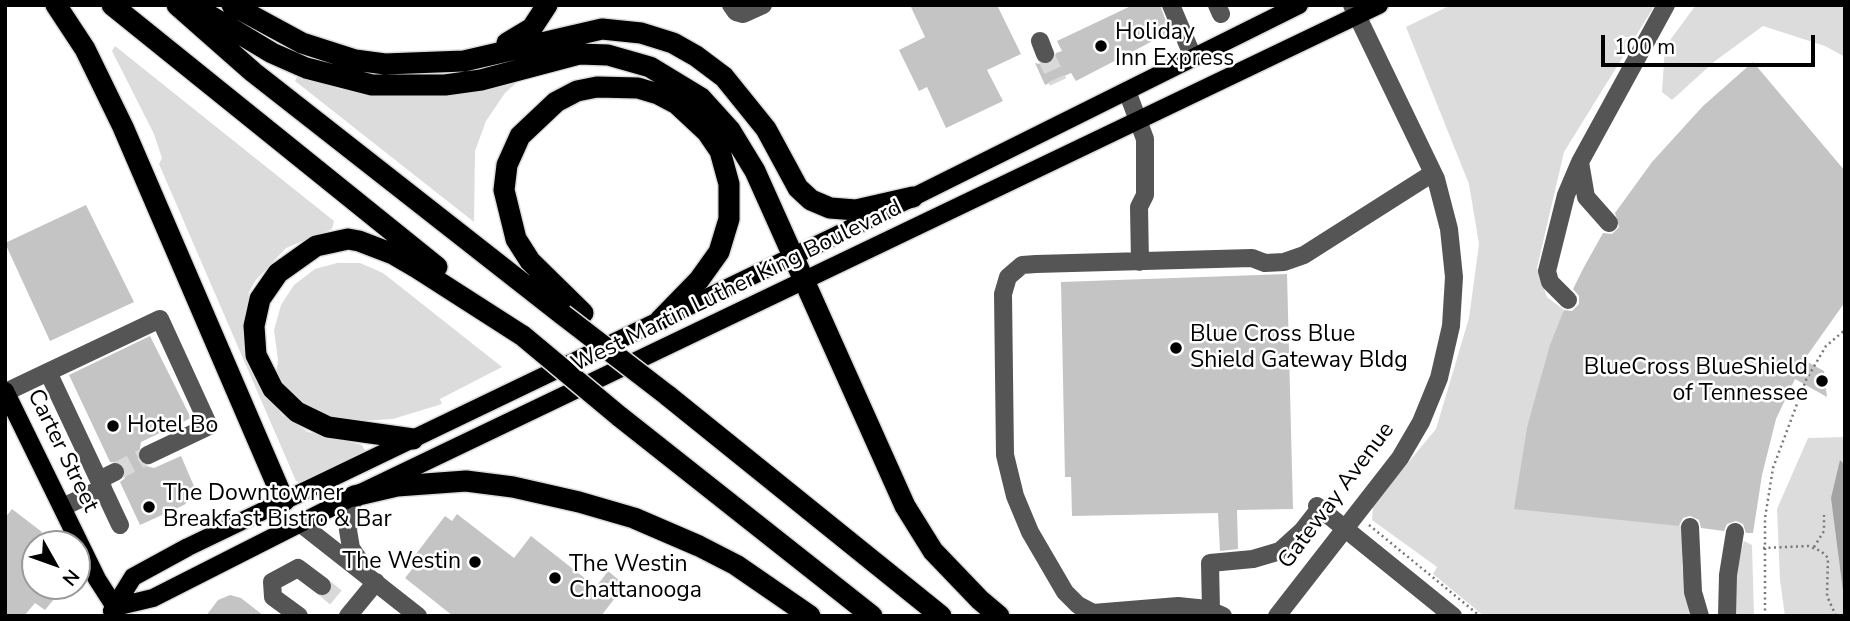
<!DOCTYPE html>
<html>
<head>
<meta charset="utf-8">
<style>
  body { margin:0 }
  #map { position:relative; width:1850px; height:621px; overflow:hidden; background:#fff; font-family:"Nunito Sans",sans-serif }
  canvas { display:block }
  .frame { position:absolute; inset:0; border:7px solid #000; pointer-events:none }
  .north { position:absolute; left:21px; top:530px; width:70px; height:70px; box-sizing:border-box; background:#fff; border:2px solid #999; border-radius:50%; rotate:130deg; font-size:19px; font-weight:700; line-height:28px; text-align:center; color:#000 }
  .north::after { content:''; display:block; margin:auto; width:24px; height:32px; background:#000; clip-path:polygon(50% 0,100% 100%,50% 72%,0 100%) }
  .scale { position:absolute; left:1601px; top:35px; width:214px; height:32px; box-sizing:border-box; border:4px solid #000; border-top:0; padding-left:9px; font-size:21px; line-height:24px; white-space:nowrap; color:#000; -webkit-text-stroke:5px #fff; paint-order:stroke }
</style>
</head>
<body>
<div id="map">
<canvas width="1850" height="621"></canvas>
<div class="frame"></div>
<div class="north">N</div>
<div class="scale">100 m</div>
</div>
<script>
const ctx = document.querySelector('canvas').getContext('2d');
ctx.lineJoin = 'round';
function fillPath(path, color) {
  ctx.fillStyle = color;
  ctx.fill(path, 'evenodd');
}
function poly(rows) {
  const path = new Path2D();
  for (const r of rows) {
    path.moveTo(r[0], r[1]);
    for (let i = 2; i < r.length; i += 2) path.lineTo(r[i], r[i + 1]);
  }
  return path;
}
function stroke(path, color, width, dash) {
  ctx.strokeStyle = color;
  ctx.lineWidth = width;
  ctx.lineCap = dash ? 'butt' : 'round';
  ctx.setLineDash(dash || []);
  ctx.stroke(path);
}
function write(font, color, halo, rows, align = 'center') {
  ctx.font = font + ' "Nunito Sans",sans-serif';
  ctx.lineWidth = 5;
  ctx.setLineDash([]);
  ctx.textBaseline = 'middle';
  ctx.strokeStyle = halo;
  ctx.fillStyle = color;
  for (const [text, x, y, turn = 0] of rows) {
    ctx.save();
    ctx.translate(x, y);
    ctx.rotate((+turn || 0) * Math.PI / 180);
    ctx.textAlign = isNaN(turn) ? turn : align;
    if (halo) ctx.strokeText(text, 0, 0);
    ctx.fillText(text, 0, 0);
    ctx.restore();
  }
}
const green = poly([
  [1451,5,1655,5,1564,152,1537,268,1547,297,1564,310,1527,427,1515,508,1683,526,1682,566,1690,616,1484,616,1433,574,1437,567,1372,520,1373,505,1436,429,1469,318,1479,244,1469,184,1406,27],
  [1696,5,1845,5,1845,57,1825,46,1763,26,1715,61,1672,100,1662,92,1665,47],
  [115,46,334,221,332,229,286,248,255,281,249,292,247,309,247,351,257,382,282,415,308,432,362,445,366,452,299,482,296,481,159,164,162,158,154,134,112,51],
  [527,73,505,93,486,121,475,151,474,222,295,81,298,75,339,89,399,95],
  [337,263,360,263,383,273,502,367,440,399,442,404,393,419,341,422,300,402,276,374,278,360,274,330,281,305,294,285,315,269],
  [1845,437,1845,616,1785,616,1780,580,1777,509,1808,438],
  [1744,541,1752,545,1754,616,1735,616,1733,608,1738,561]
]);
const water = poly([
  [1840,460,1845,465,1845,606,1831,498]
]);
const building = poly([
  [910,5,997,5,1021,54,987,70,1003,101,946,128,927,87,919,91,899,50,925,37],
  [1133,5,1160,5,1170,32,1076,81,1071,73,1045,85,1035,63,1044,65,1053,62,1056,53,1062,51,1057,41],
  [1753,62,1845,171,1845,302,1804,360,1824,371,1827,397,1795,379,1776,419,1762,475,1753,533,1746,533,1743,524,1736,521,1727,524,1724,531,1701,528,1699,520,1690,516,1683,518,1679,526,1514,509,1527,427,1550,345,1564,310,1572,311,1579,304,1579,296,1573,289,1584,267,1603,233,1612,234,1619,227,1615,213,1652,162,1703,106],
  [86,205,134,302,50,341,5,243],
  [1287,274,1293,509,1237,510,1238,549,1220,551,1218,513,1072,516,1071,477,1065,477,1061,282],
  [150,336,191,418,141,442,138,459,142,465,154,468,181,456,197,493,184,505,140,525,120,482,125,478,125,468,121,462,110,462,69,375],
  [12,509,42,532,35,542,35,586,65,586,45,610,35,603,24,616,5,616,5,518],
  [457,514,514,558,531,536,596,587,608,571,625,585,601,616,453,616,405,578,421,558,416,554,445,516,452,521],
  [230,595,241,598,264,616,206,616,218,600]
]);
const minorTunnel = poly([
  [1045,54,1058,82],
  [115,472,148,455],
  [322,586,339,600]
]);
const path = poly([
  [1369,525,1480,616],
  [1814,547,1824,531,1824,515],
  [1763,548,1808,546,1821,551,1828,558,1827,596,1836,616],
  [1765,616,1765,518,1773,468,1806,380,1826,346,1845,330]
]);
const minor = poly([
  [731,5,736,12,743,14,763,5],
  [1171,5,1193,57],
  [1217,5,1221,14],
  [1040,41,1045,54],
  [1127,91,1145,139,1145,195,1139,207,1140,262],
  [1580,162,1586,197,1609,223],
  [1568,300,1550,282,1547,271,1566,195,1580,162,1666,5],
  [48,372,160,319,209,426,148,455],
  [6,392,48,372,120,525],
  [99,480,115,472],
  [354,496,348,530,351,548,363,566],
  [1317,506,1453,616],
  [63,507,103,488],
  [301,524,418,616],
  [1690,527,1693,592,1700,616],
  [1211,610,1210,563,1253,559,1280,551,1302,531,1320,508],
  [299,616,273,597,272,582,298,568,322,586],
  [348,616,376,582],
  [1223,616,1207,609,1178,606,1093,613,1078,605,1065,592,1030,532,1015,496,1005,455,1003,294,1008,277,1022,265,1036,264,1252,258,1265,263,1284,262,1304,255,1433,173],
  [1277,616,1400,458,1421,422,1439,378,1451,326,1454,277,1449,229,1436,179,1352,5],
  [1727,616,1728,575,1735,532]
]);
const major = poly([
  [5,391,97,579,115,607],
  [115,607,153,598,354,496,1379,5],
  [112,611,133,577,188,547,833,237,1299,5]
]);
const highway = poly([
  [56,5,85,49,123,127,284,501],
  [112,5,437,267],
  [177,5,253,72,563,315],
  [192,5,272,53,306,68,372,85,445,85,481,80,579,54,608,55,650,67,701,98,730,130,755,171,905,506,933,551,980,600,999,616],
  [232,5,302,43,355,60,385,64,464,61,602,29,641,33,673,43,696,56,724,77,766,129,798,188,811,200,830,208,856,210,913,197],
  [507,43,532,28,547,5],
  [583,313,530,261,516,239,504,190,507,165,520,136,556,102,577,91,597,87,638,88,658,94,677,104,707,132,720,151,729,184,729,219,719,252,699,280,660,320],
  [667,395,941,616],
  [619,416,872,616],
  [413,439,328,427,297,412,273,389,256,355,254,326,260,299,278,273,316,246,348,239,359,241,393,254,417,268,523,336],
  [354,496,397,486,466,481,513,487,579,502,634,518,699,546,736,565,810,616]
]);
const highwayBridge = poly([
  [563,315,667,395],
  [523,336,619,416]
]);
const markers = [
  [1101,46,7,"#000"],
  [1176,348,7,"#000"],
  [1822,381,7,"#000"],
  [113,426,7,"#000"],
  [149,507,7,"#000"],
  [475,562,7,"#000"],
  [555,578,7,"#000"]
];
const poiNames = [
  ["Holiday",1115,33],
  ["Inn Express",1115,59],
  ["Blue Cross Blue",1190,335],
  ["Shield Gateway Bldg",1190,361],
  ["BlueCross BlueShield",1808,368,"right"],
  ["of Tennessee",1808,394,"right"],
  ["Hotel Bo",127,426],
  ["The Downtowner",163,494],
  ["Breakfast Bistro & Bar",163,520],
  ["The Westin",461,562,"right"],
  ["The Westin",569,565],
  ["Chattanooga",569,591]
];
const streetNames = [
  ["West Martin Luther King Boulevard",737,287,-26],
  ["Carter Street",62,451,64],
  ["Gateway Avenue",1337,496,-53]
];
fillPath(green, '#dcdcdc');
fillPath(water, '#a3a3a3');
fillPath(building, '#c4c4c4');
stroke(minorTunnel, '#d9d9d9', 18, [18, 9]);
stroke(major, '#dbdbdb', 21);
stroke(highway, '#dbdbdb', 24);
stroke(path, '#777', 2.5, [2, 3.5]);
stroke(minor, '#555', 18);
stroke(major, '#000', 18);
stroke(highway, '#000', 21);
stroke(highwayBridge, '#dbdbdb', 24, []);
stroke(highwayBridge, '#000', 21);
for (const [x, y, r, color] of markers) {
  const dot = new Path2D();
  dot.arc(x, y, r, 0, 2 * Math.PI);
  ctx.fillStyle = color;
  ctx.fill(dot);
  stroke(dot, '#fff', 2.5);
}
write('23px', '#000', '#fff', poiNames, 'left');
write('23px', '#000', '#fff', streetNames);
</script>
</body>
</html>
